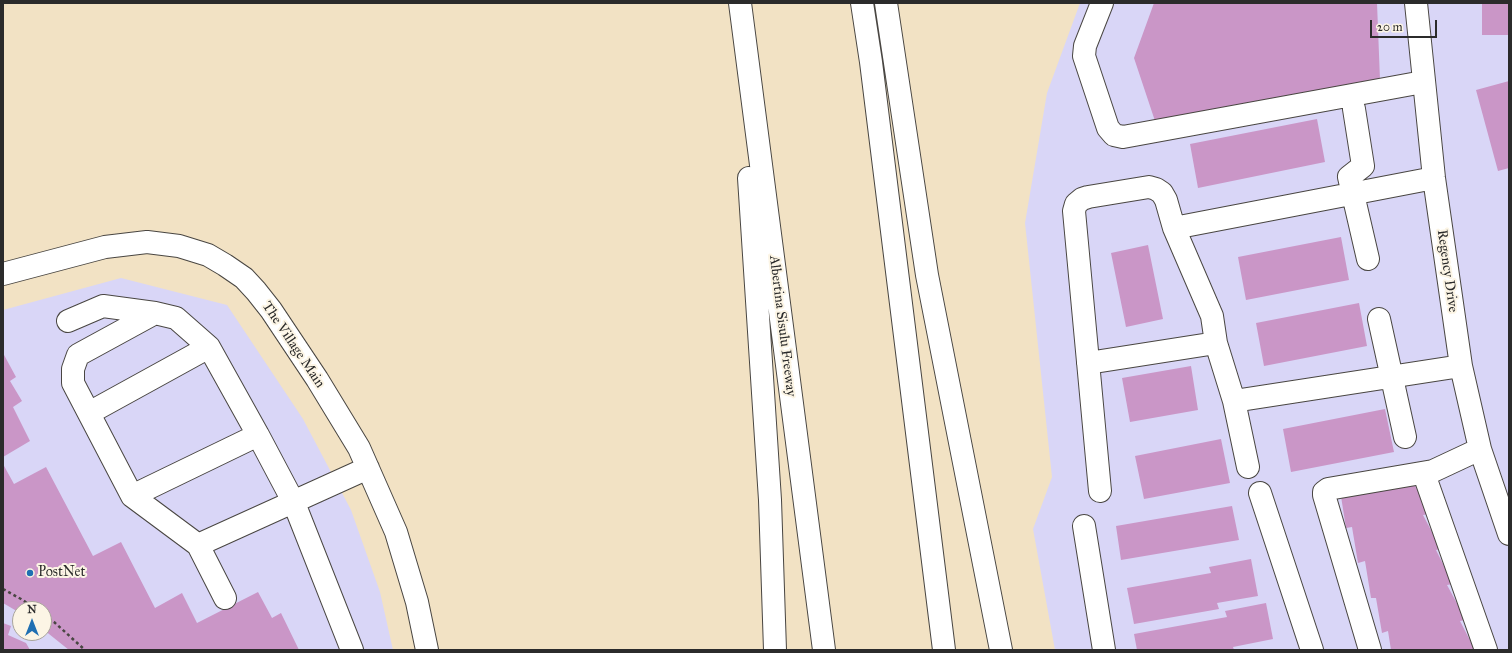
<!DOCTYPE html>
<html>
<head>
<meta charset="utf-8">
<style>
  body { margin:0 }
  #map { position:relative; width:1512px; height:653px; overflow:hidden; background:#f2e2c4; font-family:"IM FELL Great Primer",serif }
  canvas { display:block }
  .frame { position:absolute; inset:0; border:4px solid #2b2b2b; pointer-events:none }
  .north { position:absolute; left:12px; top:601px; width:40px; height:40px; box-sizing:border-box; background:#fcf5e5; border:1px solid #a8a49b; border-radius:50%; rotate:0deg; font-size:11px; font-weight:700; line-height:16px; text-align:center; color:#2b2b2b }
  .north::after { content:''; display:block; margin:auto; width:14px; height:18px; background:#1f6fb2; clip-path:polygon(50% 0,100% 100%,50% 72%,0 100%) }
  .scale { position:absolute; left:1370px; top:20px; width:67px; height:18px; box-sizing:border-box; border:2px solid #2b2b2b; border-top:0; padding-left:5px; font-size:12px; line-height:14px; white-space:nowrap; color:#2b2b2b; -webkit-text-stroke:3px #fcf5e5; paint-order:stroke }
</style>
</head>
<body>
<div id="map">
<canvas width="1512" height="653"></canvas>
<div class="frame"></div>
<div class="north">N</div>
<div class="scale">20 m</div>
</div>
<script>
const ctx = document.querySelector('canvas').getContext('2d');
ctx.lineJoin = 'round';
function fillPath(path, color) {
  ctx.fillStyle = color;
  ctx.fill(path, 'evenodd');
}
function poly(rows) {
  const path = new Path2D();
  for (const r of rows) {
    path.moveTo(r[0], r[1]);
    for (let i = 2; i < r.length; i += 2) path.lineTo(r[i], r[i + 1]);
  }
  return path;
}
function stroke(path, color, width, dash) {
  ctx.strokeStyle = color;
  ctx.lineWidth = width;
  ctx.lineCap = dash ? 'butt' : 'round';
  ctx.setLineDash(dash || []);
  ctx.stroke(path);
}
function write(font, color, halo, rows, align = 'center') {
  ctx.font = font + ' "IM FELL Great Primer",serif';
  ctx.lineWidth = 4;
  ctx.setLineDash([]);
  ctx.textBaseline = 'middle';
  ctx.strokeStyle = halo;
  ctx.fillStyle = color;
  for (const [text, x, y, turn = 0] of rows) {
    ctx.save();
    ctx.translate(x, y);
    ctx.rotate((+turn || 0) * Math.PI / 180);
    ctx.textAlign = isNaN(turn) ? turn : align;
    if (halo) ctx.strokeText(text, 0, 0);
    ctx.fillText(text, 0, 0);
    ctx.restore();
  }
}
const built = poly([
  [1080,3,1509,3,1509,650,1055,650,1033,529,1052,477,1025,223,1047,93],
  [121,278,227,305,303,419,351,510,380,592,393,650,3,650,3,310],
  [20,609,44,609,44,633,20,633]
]);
const building = poly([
  [1154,3,1377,3,1380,80,1156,124,1134,58],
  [1482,3,1509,3,1509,35,1482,35],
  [1509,81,1509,168,1498,171,1476,90],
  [1317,119,1325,162,1198,188,1190,144],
  [1341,237,1349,280,1246,300,1238,257],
  [1148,245,1163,319,1126,327,1111,253],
  [1359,303,1367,346,1264,366,1256,323],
  [3,353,16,377,10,381,22,401,13,407,30,441,3,457],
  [1191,366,1198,410,1130,422,1122,378],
  [1385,409,1394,452,1291,472,1283,429],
  [1221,439,1230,483,1144,499,1135,456],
  [3,464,14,484,46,467,93,556,121,542,155,608,182,593,197,623,258,592,272,618,281,613,299,650,69,650,44,630,44,609,20,609,20,613,3,603],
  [1411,478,1430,514,1423,515,1441,549,1436,550,1453,584,1447,585,1466,620,1460,621,1475,650,1391,650,1388,631,1382,633,1376,598,1371,598,1365,561,1358,563,1352,527,1346,528,1340,490],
  [1232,506,1239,540,1121,560,1116,526],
  [1251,559,1258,596,1217,603,1219,609,1134,624,1127,588,1211,573,1209,567],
  [1266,603,1273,639,1233,647,1234,650,1137,650,1134,634,1227,617,1225,611],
  [3,623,11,626,8,635,26,643,30,650,3,650]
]);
const path = poly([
  [3,589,21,599,36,609],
  [44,615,54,622,85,650]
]);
const minor = poly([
  [1102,3,1085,46,1084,56,1108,128,1114,135,1123,137,1423,82],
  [1416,3,1434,178,1461,366,1480,449,1509,534],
  [1354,109,1363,166,1349,177,1368,259],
  [1174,228,1434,178],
  [3,274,105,247,147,242,179,246,208,255,225,265,244,278,256,291,271,310,317,379,359,448,396,532,417,602,427,650],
  [155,313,78,355,73,369,73,383,132,496,198,545,225,598],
  [1379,319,1405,437],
  [68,321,103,306,155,313,176,318,209,347,258,435,132,496],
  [1088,363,1216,343],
  [1234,401,1461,366],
  [89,413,209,347],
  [258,435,294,503,352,650],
  [1424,474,1486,650],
  [1100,491,1074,211,1076,204,1082,199,1088,197,1149,187,1156,189,1162,193,1166,200,1174,228,1212,316,1216,343,1234,401,1248,467],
  [1260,493,1312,650],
  [1084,526,1104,650],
  [198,545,368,468],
  [1370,650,1324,495,1324,492,1328,489,1433,471,1480,449]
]);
const highway = poly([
  [740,3,824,650],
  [862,3,871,62,944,650],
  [886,3,927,275,1001,650],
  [749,178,770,500,775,650]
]);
const markers = [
  [30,573,4,"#1f6fb2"]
];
const streetNames = [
  ["Regency Drive",1447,271,82],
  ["Albertina Sisulu Freeway",782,326,83],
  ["The Village Main",293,345,56]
];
const poiNames = [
  ["PostNet",38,573]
];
fillPath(built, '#d9d6f7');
fillPath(building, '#ca96c7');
stroke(minor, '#494642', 24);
stroke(highway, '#494642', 24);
stroke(path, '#494642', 2.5, [3, 3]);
stroke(minor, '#fff', 22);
stroke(highway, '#fff', 22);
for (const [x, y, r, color] of markers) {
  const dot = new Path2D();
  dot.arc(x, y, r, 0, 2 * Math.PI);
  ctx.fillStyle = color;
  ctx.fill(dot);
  stroke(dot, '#fcf5e5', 1.5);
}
write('14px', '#2b2b2b', '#fcf5e5', streetNames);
write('14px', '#2b2b2b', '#fcf5e5', poiNames, 'left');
</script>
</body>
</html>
